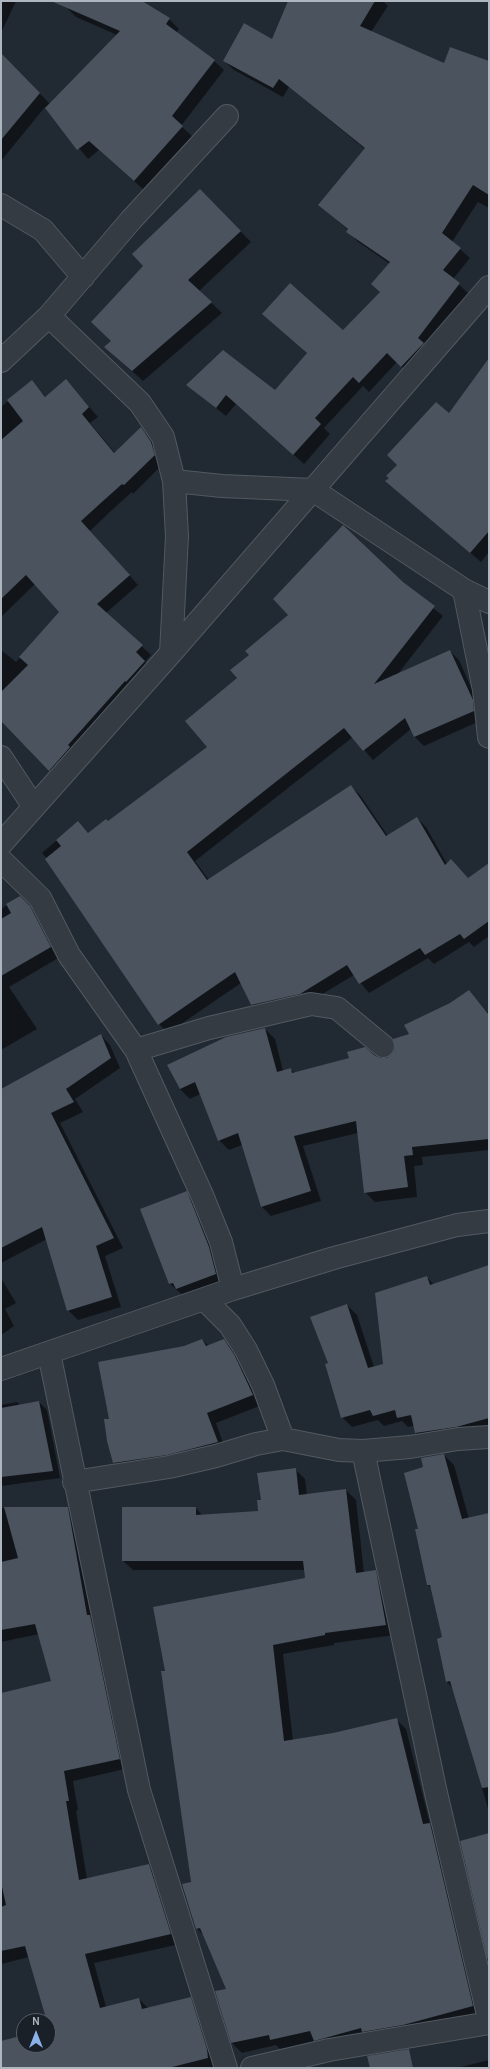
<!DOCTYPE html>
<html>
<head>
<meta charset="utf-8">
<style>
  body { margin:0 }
  #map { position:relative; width:490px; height:2069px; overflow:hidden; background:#212932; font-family:Karla,sans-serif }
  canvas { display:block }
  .frame { position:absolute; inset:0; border:2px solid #aeb6c0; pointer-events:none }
  .north { position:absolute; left:16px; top:2013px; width:40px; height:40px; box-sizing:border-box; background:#1a2028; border:1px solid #555c65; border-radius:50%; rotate:0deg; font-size:11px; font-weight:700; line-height:16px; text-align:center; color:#aeb6c0 }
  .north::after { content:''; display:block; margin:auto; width:14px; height:18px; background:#8ab2e9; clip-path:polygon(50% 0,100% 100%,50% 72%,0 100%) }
</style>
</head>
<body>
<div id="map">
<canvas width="490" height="2069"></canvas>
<div class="frame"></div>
<div class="north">N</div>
</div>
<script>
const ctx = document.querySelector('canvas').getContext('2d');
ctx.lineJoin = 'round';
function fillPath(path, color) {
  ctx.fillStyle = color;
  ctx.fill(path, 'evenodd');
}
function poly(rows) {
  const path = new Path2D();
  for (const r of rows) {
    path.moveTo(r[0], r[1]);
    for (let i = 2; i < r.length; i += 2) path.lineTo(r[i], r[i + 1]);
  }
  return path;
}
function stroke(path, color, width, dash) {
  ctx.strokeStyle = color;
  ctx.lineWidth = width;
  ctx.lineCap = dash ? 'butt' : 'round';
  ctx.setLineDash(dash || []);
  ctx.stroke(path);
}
const shadow = poly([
  [1,1,16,1,1,33],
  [69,1,140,1,169,19,179,29,176,33,214,61,224,70,181,126,192,136,144,190,99,150,88,159,45,107,1,161,1,54,50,104,117,35,76,17,66,7],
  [289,1,383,1,388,6,371,32,444,64,489,62,489,208,478,202,452,242,470,258,453,279,469,294,411,376,397,362,369,392,363,386,324,428,330,434,304,464,236,404,226,416,187,385,276,391,308,354,264,314,343,331,381,293,390,264,357,241,348,230,319,205,365,149,289,87,283,97,234,70,224,61,273,40],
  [200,190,251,242,199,291,222,313,143,381,105,347,112,341,144,266],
  [489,360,489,552,481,562,387,481,449,415],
  [66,380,98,417,90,423,115,453,141,428,160,452,163,464,133,494,132,492,112,510,90,531,138,585,106,613,151,655,145,662,153,671,59,779,1,720,1,650,16,662,60,612,35,584,1,617,1,407,32,381,46,397],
  [402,583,443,616,397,675,450,651,459,660,481,710,482,720,424,746,415,737,411,729,373,760,353,737,195,861,209,880,351,786,360,795,388,836,417,818,426,827,447,864,469,879,489,865,489,936,474,947,469,942,434,964,428,958,369,993,354,975,309,1002,260,1014,251,1005,241,983,168,1033,159,1024,53,866,42,853,78,822,89,834,108,822,208,747],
  [19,897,39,916,60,957,9,987,37,1029,1,1050,1,909],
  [469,991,489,1014,489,1150,422,1157,423,1165,414,1166,417,1197,375,1202,365,1192,358,1133,303,1146,321,1201,271,1216,261,1206,242,1145,229,1150,219,1140,200,1094,190,1099,180,1089,265,1029,275,1039,283,1071,290,1069,295,1073,375,1057,381,1059,387,1059,393,1055,410,1035],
  [101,1035,110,1045,120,1068,75,1099,83,1112,60,1123,123,1248,105,1256,121,1307,78,1320,68,1310,47,1239,1,1263,1,1090],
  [186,1193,196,1202,225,1284,186,1298,170,1284,142,1210],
  [489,1266,489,1430,426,1443,416,1433,414,1426,408,1427,402,1421,384,1426,378,1420,352,1427,342,1417,330,1364,347,1305,357,1315,374,1367,384,1365,427,1277,434,1285],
  [1,1278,16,1303,5,1309,14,1326,1,1335],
  [202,1340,209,1346,224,1340,233,1350,244,1366,262,1405,216,1423,226,1451,123,1472,114,1463,110,1419,184,1347],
  [17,1402,20,1405,39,1402,47,1410,60,1478,1,1486,1,1405],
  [444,1455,454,1465,469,1519,489,1514,489,1812,453,1688,446,1681,444,1638,432,1589,428,1585,419,1529,424,1468],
  [295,1469,305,1479,307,1495,346,1490,356,1500,364,1573,375,1571,385,1580,395,1635,334,1643,334,1645,283,1654,293,1741,333,1734,396,1719,406,1729,430,1824,440,1834,482,2016,324,2050,316,2041,280,2049,276,2045,242,2053,232,2043,216,1992,227,1990,206,1937,196,1928,167,1671,306,1579,305,1570,133,1570,123,1561,123,1508,196,1508,203,1516,259,1512,262,1501],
  [1,1508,68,1508,77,1518,129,1768,73,1781,78,1810,76,1811,87,1879,149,1865,159,1875,180,1944,94,1963,106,2007,139,1999,148,2008,190,1998,200,2008,217,2068,1,2068,1,2042,24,2036,24,2045,48,2045,48,2025,29,1957,1,1964,1,1694,52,1682,39,1634,1,1642],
  [489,2060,489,2068,457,2068]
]);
const building = poly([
  [51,1,142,1,170,18,166,24,215,60,172,116,183,126,134,181,89,141,77,150,45,108,120,31],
  [288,1,375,1,360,26,444,63,450,47,489,61,489,195,473,185,442,233,461,248,443,270,460,283,418,338,424,343,418,349,401,367,387,353,359,383,353,377,315,418,321,424,293,455,226,395,216,408,186,385,223,350,275,390,307,353,262,314,290,283,343,330,380,292,371,284,390,262,346,232,348,229,318,205,365,148,279,79,273,88,223,61,244,23,272,39],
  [1,53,40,93,1,140],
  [200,189,241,231,188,280,212,302,132,371,104,347,111,341,91,322,143,266,132,254],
  [489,358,489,531,470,553,385,481,389,478,386,476,397,465,387,455,436,402,449,413],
  [66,379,89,407,82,414,114,453,141,427,151,442,155,455,124,485,122,484,103,501,81,521,130,575,97,604,143,645,136,652,145,661,126,682,125,681,68,745,70,747,49,771,1,721,1,692,28,665,19,657,59,612,26,575,1,599,1,440,23,421,7,400,32,380,45,397],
  [343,525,403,582,435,606,374,684,450,650,473,700,474,711,414,737,405,718,363,751,344,728,187,852,207,880,351,785,386,836,417,817,445,865,451,859,468,878,489,863,489,921,464,939,460,934,425,955,420,948,359,984,347,965,300,994,251,1005,235,972,158,1025,45,859,61,846,56,840,78,821,88,833,106,819,108,821,207,747,185,721,237,678,230,670,249,655,245,651,288,615,273,599],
  [20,896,30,906,51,947,1,976,1,919,11,913,6,904],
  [469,990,489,1015,489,1139,412,1147,413,1155,404,1156,408,1187,364,1193,356,1121,294,1136,311,1191,261,1207,238,1133,218,1141,195,1082,180,1089,167,1065,226,1037,265,1028,277,1072,291,1068,292,1073,349,1058,347,1052,365,1047,375,1056,381,1058,387,1058,392,1054,395,1048,393,1039,409,1034,404,1025,450,1003],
  [101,1034,111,1058,66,1089,74,1102,51,1113,114,1238,96,1246,112,1297,67,1311,42,1227,1,1248,1,1089],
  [187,1191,209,1247,216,1274,176,1289,173,1283,169,1284,140,1209],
  [489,1265,489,1418,456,1427,415,1433,411,1415,397,1418,395,1410,373,1416,370,1410,341,1418,325,1364,328,1363,310,1317,347,1304,368,1368,383,1364,375,1293,427,1276,430,1285],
  [202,1339,206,1346,224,1339,235,1356,253,1395,207,1413,218,1442,167,1455,113,1463,107,1441,104,1419,109,1419,98,1362,184,1346],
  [39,1401,53,1471,1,1477,1,1408],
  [444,1454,462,1519,489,1513,489,1787,482,1788,450,1681,446,1682,437,1639,442,1637,430,1585,427,1585,415,1529,418,1529,404,1473,423,1467,421,1458],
  [296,1468,299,1495,346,1489,356,1573,376,1570,386,1625,325,1633,325,1635,273,1645,284,1741,333,1733,397,1718,423,1824,430,1823,473,2006,403,2025,362,2032,361,2028,314,2041,310,2031,270,2040,269,2035,231,2043,215,1991,226,1989,200,1928,196,1929,182,1884,191,1882,161,1671,165,1671,153,1607,305,1578,303,1561,122,1561,122,1507,196,1507,196,1515,258,1511,257,1500,261,1500,257,1473],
  [4,1507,68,1507,87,1615,90,1615,120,1759,64,1771,69,1801,66,1801,79,1880,149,1864,171,1934,85,1954,100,2008,139,1998,142,2009,191,1997,207,2049,208,2058,168,2068,1,2068,1,2041,24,2035,24,2045,48,2045,49,2029,25,1946,1,1951,1,1907,6,1905,1,1882,1,1693,51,1681,35,1624,1,1630,1,1562,18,1558],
  [489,1833,489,1958,487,1958,460,1841],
  [409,2049,413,2068,370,2068,367,2056]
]);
const minor = poly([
  [1,205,43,230,83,277],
  [49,316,140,403,163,437,174,481,177,536,171,653],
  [1,361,49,316,131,220,227,116],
  [174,481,222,486,313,490,464,590,489,602],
  [464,590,484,690,489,737],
  [1,757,34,807],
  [1,844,171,653,489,287],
  [1,860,40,898,69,955,136,1050,202,1195,221,1242,233,1289],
  [136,1050,209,1028,311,1004,337,1008,383,1046],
  [204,1299,230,1325,246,1350,263,1385,283,1439],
  [49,1353,139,1790,226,2068],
  [1,1369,233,1289,334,1258,457,1225,489,1221],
  [363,1451,436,1793,489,2019],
  [74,1482,169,1467,216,1456,256,1444,283,1439,339,1450,363,1451,410,1447,458,1439,489,1437],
  [252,2068,329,2050,489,2023]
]);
fillPath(shadow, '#0007');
fillPath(building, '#4a535e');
stroke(minor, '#525961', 24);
stroke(minor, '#343b43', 22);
</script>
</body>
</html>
